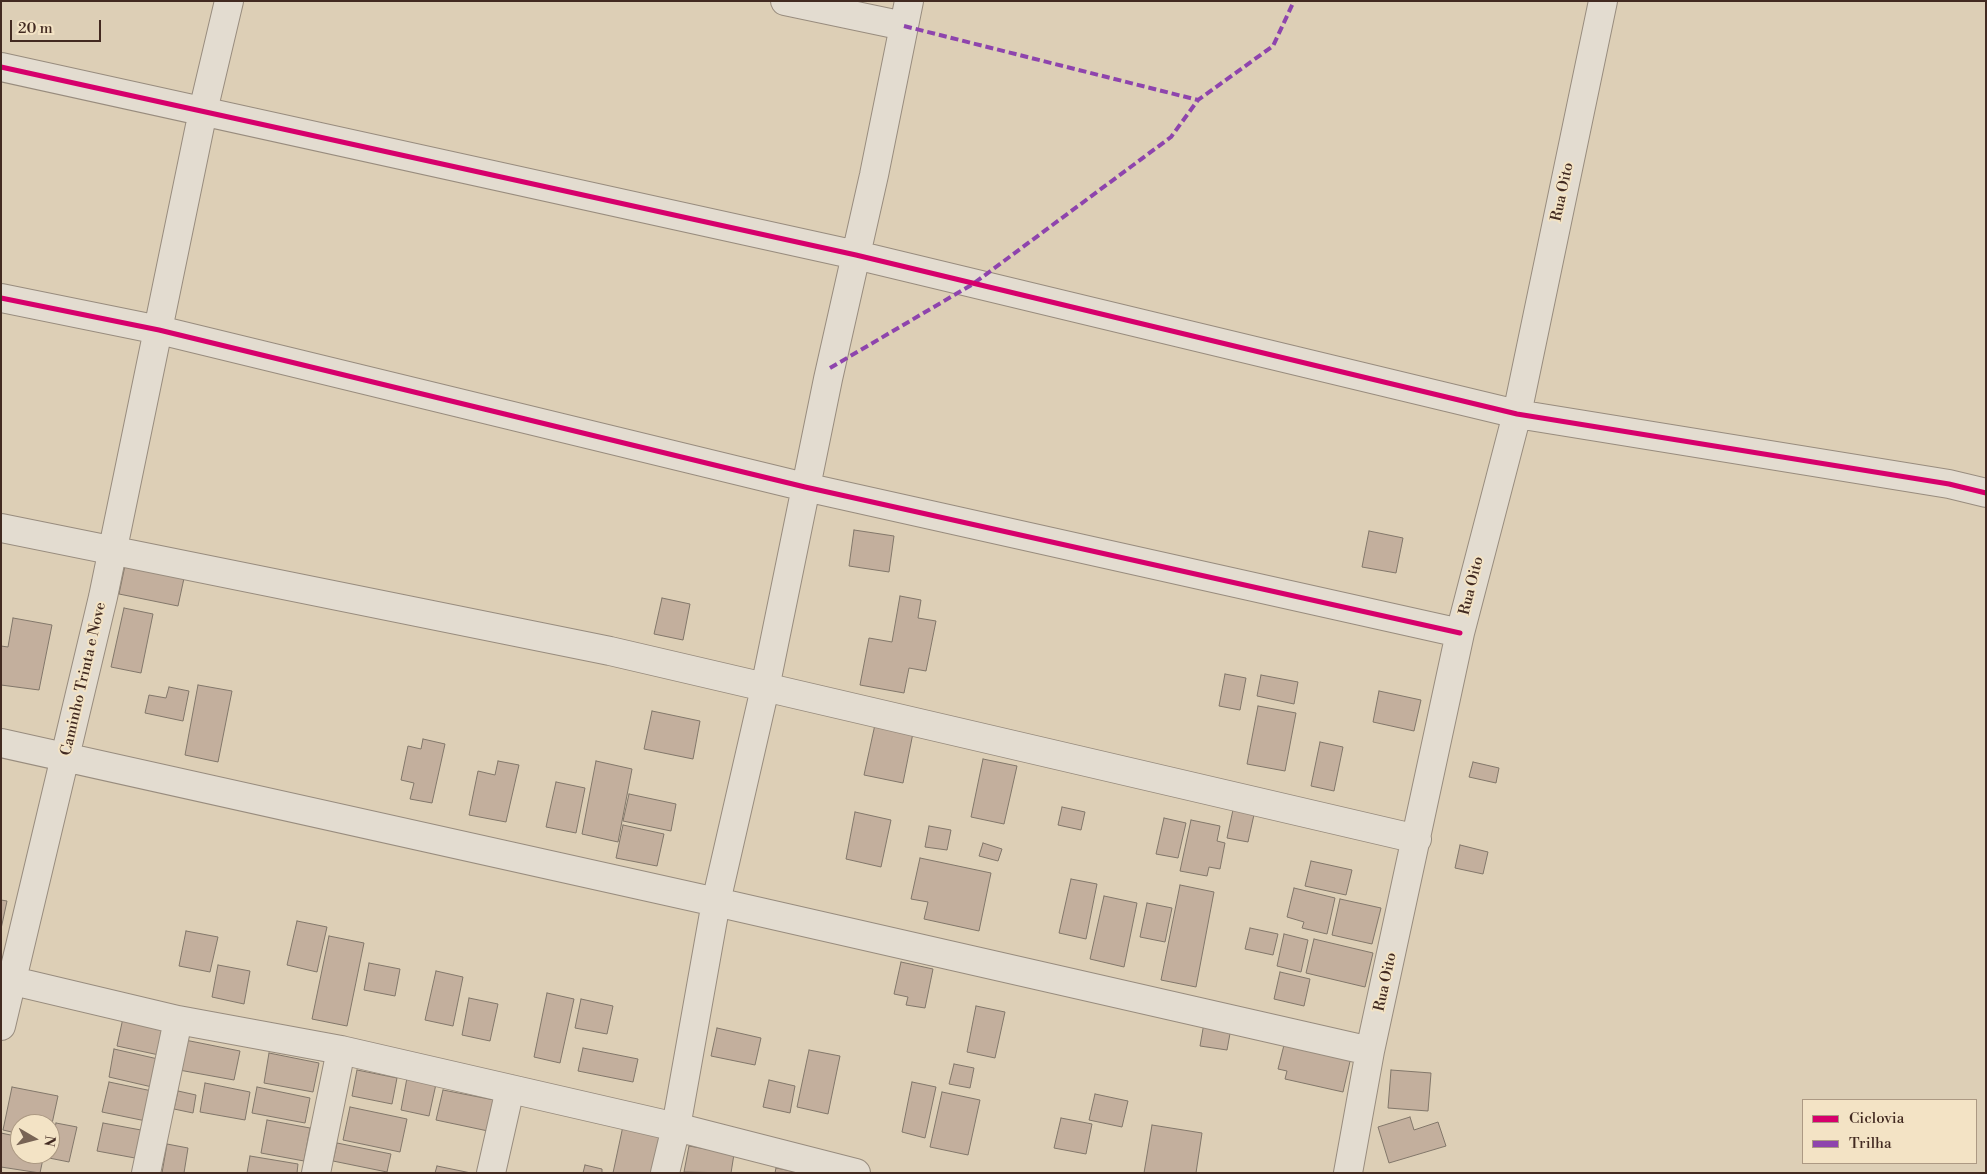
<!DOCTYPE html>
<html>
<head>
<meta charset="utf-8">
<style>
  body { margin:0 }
  #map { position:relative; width:1987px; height:1174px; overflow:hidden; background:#ddcfb6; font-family:"Libre Bodoni",serif }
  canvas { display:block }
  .frame { position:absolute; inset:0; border:2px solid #422a21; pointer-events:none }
  .legend { position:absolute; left:1802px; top:1099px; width:175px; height:65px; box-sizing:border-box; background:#f3e3c5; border:1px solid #ac9983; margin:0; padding:6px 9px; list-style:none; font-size:15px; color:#422a21 }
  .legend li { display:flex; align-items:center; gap:10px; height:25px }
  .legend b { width:25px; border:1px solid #ac9983 }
  .north { position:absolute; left:10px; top:1114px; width:50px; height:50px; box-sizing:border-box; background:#f3e3c5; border:1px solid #ac9983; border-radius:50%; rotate:98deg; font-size:14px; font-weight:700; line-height:20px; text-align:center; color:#422a21 }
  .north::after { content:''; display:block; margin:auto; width:18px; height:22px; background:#786455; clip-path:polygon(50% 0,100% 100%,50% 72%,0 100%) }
  .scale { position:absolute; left:10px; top:20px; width:91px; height:22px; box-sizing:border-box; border:2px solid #422a21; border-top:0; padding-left:6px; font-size:15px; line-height:18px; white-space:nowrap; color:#422a21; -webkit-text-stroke:4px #f3e3c5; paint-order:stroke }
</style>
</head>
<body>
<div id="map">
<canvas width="1987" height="1174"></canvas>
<div class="frame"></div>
<ul class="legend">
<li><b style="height:6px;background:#d6006c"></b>Ciclovia</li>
<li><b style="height:6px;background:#8e44ad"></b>Trilha</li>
</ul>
<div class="north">N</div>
<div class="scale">20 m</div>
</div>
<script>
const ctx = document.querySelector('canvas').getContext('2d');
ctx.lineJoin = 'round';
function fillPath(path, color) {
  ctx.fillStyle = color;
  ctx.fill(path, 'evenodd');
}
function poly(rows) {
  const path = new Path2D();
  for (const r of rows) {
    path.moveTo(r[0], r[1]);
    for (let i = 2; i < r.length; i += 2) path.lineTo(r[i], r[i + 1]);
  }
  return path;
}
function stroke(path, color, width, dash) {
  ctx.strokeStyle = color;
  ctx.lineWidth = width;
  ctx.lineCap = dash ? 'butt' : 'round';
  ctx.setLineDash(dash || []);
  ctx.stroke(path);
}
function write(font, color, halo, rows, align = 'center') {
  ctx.font = font + ' "Libre Bodoni",serif';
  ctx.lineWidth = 4;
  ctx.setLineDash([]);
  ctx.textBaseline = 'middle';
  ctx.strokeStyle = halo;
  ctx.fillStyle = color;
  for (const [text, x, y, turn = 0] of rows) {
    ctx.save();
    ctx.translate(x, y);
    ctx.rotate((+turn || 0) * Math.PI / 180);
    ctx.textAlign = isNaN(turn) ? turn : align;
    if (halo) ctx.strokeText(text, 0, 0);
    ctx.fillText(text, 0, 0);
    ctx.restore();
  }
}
const building = poly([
  [854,530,894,536,889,572,849,566,854,530],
  [1369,531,1403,538,1396,573,1362,567,1369,531],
  [127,556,186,569,178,606,119,594,127,556],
  [900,596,921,600,918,618,936,621,926,671,909,668,904,693,860,685,869,638,892,642,900,596],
  [662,598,690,604,683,640,654,634,662,598],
  [124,608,153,614,141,673,111,667,124,608],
  [13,618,52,625,39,690,1,685,1,646,8,647,13,618],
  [1225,674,1246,678,1240,710,1219,706,1225,674],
  [1261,675,1298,682,1294,704,1257,696,1261,675],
  [198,685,232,691,218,762,185,755,198,685],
  [169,687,189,691,183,721,145,713,149,695,166,698,169,687],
  [1379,691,1421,700,1414,731,1373,722,1379,691],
  [1258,706,1296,713,1285,771,1247,764,1258,706],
  [652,711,700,721,693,759,644,749,652,711],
  [876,720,914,728,903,783,864,775,876,720],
  [423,739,445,744,432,803,410,799,414,783,401,780,408,746,421,749,423,739],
  [1320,742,1343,747,1334,791,1311,786,1320,742],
  [983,759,1017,766,1004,824,971,817,983,759],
  [498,761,519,765,506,822,469,815,478,771,495,775,498,761],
  [596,761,632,769,618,842,582,834,596,761],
  [1473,762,1499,768,1496,783,1469,777,1473,762],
  [556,782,585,788,576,833,546,827,556,782],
  [629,794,676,804,671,831,623,821,629,794],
  [1234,805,1255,810,1248,842,1227,838,1234,805],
  [1062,807,1085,812,1081,830,1058,825,1062,807],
  [855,812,891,820,881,867,846,859,855,812],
  [1164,818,1186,823,1178,858,1156,854,1164,818],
  [1191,820,1220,826,1217,841,1225,843,1220,869,1209,867,1207,876,1180,871,1191,820],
  [623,825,664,834,657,866,616,858,623,825],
  [929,826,951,830,947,850,925,847,929,826],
  [983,843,1002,849,998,861,979,856,983,843],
  [1460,845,1488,852,1483,874,1455,868,1460,845],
  [920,858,991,873,979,931,924,919,928,902,911,899,920,858],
  [1311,861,1352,870,1346,895,1305,886,1311,861],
  [1071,879,1097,884,1086,939,1059,933,1071,879],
  [1180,885,1214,892,1196,987,1161,980,1180,885],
  [1294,888,1335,898,1327,934,1302,928,1304,922,1287,917,1294,888],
  [1104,896,1137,903,1124,967,1090,959,1104,896],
  [1340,899,1381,908,1372,944,1332,935,1340,899],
  [1,900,7,901,1,929,1,900],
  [1147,903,1172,908,1165,942,1140,937,1147,903],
  [297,921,327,927,317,972,287,965,297,921],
  [1250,928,1278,934,1273,955,1245,949,1250,928],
  [186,931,218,937,210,972,179,966,186,931],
  [1284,934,1308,940,1301,972,1277,966,1284,934],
  [329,936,364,943,347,1026,312,1019,329,936],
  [1314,939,1373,953,1365,987,1306,973,1314,939],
  [901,962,933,969,925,1008,906,1005,908,997,894,994,901,962],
  [369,963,400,969,395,996,364,990,369,963],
  [218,965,250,971,244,1004,212,997,218,965],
  [436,971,463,977,453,1026,425,1020,436,971],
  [1280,972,1310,979,1304,1006,1274,999,1280,972],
  [547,993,574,999,560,1063,534,1057,547,993],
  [469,998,498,1004,490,1041,462,1035,469,998],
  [581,999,613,1006,607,1034,575,1028,581,999],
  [976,1006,1005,1012,995,1058,967,1052,976,1006],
  [123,1018,166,1026,159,1055,117,1046,123,1018],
  [1204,1023,1231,1028,1227,1050,1200,1046,1204,1023],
  [717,1028,761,1038,755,1065,711,1056,717,1028],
  [185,1040,240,1051,234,1080,179,1070,185,1040],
  [1285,1041,1351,1057,1343,1092,1285,1079,1287,1071,1278,1069,1285,1041],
  [583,1048,638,1059,633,1082,578,1071,583,1048],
  [114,1049,158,1059,152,1087,109,1077,114,1049],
  [809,1050,840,1056,828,1114,797,1107,809,1050],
  [269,1053,319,1063,313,1092,264,1083,269,1053],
  [954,1064,974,1068,970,1088,949,1084,954,1064],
  [357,1070,397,1078,392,1104,352,1096,357,1070],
  [1391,1070,1431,1073,1428,1111,1388,1108,1391,1070],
  [407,1078,436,1084,429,1116,401,1110,407,1078],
  [769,1080,795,1086,790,1113,763,1107,769,1080],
  [109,1082,152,1091,146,1121,102,1112,109,1082],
  [912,1082,936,1087,925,1138,902,1132,912,1082],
  [205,1083,250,1092,245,1120,200,1112,205,1083],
  [12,1087,58,1096,50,1133,50,1124,20,1124,20,1134,3,1130,12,1087],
  [257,1087,310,1098,305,1123,252,1113,257,1087],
  [443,1090,494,1100,488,1131,436,1120,443,1090],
  [178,1091,196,1095,193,1113,174,1109,178,1091],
  [942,1092,980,1100,968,1155,930,1147,942,1092],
  [1095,1094,1128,1101,1122,1127,1089,1120,1095,1094],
  [350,1107,407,1119,400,1152,343,1140,350,1107],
  [1410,1117,1414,1130,1438,1122,1446,1146,1389,1163,1378,1127,1410,1117],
  [1061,1118,1092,1124,1086,1154,1054,1148,1061,1118],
  [267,1120,310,1128,304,1161,261,1153,267,1120],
  [56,1123,77,1127,69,1162,49,1158,56,1123],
  [103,1123,141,1130,135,1158,97,1151,103,1123],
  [1152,1125,1202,1133,1196,1173,1144,1173,1152,1125],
  [623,1126,665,1135,658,1173,613,1173,623,1126],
  [1,1133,20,1137,20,1154,44,1154,40,1173,1,1167,1,1133],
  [337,1143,391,1154,387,1172,333,1161,337,1143],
  [167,1144,188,1148,184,1173,162,1173,167,1144],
  [689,1146,734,1154,731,1173,684,1172,689,1146],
  [250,1156,298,1164,297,1173,247,1173,250,1156],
  [585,1165,602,1169,602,1173,583,1173,585,1165],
  [437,1166,471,1173,435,1173,437,1166],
  [776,1168,802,1173,775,1173,776,1168]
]);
const minor = poly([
  [785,1,904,26],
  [1,67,856,255,1517,414,1949,484,1986,493],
  [1,298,159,330,805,487,1460,633],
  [1,528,610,651,1417,839],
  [1,743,716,902,1370,1051],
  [1,978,178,1020,341,1050,676,1127,856,1173],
  [1,1026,103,597,203,111,229,1],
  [146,1173,178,1020],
  [316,1173,341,1050],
  [491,1173,510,1089],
  [665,1173,676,1127,716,902,765,688,828,379,874,175,909,1],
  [1348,1173,1370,1051,1460,633,1517,414,1603,1]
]);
const quiet = poly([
  [904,26,1198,100],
  [830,368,973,284,1171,137,1198,100,1273,46,1294,1]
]);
const cycleway = poly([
  [1,67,856,255,1517,414,1949,484,1986,493],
  [1,298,159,330,805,487,1460,633]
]);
const streetNames = [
  ["Rua Oito",1563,192,-78],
  ["Rua Oito",1472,586,-76],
  ["Caminho Trinta e Nove",84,679,-77],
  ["Rua Oito",1386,982,-78]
];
fillPath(building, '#c3af9d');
stroke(building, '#82776a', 1);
stroke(minor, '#988c7e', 30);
stroke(minor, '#e3dcd0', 28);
stroke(quiet, '#8e44ad', 4, [8, 4]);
stroke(cycleway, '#d6006c', 5);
write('15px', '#422a21', '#f3e3c5', streetNames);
</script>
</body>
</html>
